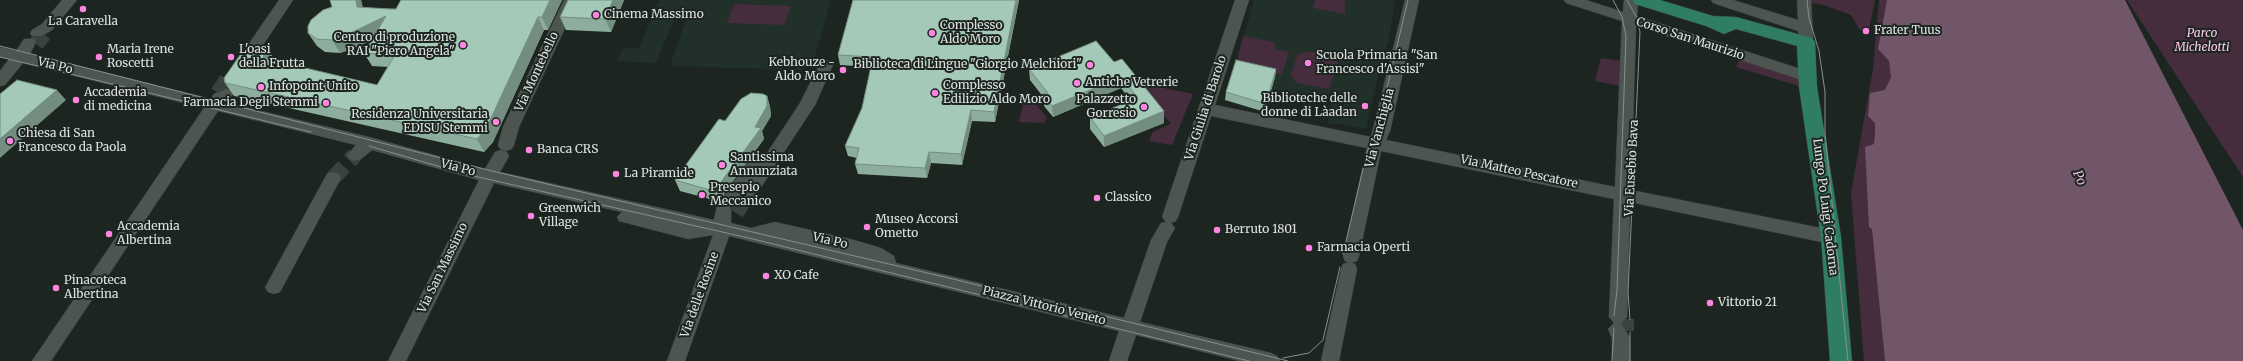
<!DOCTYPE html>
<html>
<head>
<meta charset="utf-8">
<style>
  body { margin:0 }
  canvas { display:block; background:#1d2521 }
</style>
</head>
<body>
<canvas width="2243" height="361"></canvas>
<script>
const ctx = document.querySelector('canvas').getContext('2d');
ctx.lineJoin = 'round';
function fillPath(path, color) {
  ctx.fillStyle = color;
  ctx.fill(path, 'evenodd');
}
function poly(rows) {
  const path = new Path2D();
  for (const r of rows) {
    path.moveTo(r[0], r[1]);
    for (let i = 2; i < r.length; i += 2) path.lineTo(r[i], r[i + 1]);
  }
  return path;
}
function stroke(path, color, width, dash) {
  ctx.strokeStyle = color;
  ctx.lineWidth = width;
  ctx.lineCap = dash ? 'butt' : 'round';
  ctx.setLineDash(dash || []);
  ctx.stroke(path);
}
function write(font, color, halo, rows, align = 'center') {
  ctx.font = font + ' Merriweather,serif';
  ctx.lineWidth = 4;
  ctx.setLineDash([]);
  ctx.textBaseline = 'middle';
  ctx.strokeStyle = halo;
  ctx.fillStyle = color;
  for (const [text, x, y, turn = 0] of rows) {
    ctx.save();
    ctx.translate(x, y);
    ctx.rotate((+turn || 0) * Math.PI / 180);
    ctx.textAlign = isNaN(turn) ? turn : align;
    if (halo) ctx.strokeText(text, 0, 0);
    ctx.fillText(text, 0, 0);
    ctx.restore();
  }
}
const built = poly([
  [660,0,831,0,813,64,802,70,670,66,687,17,675,17,656,63,617,61,623,48,639,48],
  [1254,0,1395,0,1388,43,1382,58,1366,129,1337,123,1328,124,1333,101,1271,90,1235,68]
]);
const green = poly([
  [1315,0,1345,0,1345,14,1313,8],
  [1804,0,1875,0,1868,34,1860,30,1851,15,1824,5,1805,2],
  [1879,0,1905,0,1902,71,1886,361,1864,361,1851,193,1873,69],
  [2127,0,2243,0,2243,177],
  [734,4,791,6,784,25,727,23],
  [1243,36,1273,42,1276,45,1275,49,1289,52,1282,75,1236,65],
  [1308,51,1330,55,1338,62,1329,89,1297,83,1291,76,1297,55],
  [1741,57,1800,75,1799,86,1736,67],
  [1601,58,1628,62,1626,87,1595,81],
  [1144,84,1193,94,1172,145,1149,141,1153,132,1171,124,1142,89],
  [1026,91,1047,118,1044,123,1019,122]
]);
const water = poly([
  [1887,0,2125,0,2243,230,2243,361,1885,361,1872,229,1869,227,1865,147,1874,144,1875,134,1875,123,1868,116,1870,93,1885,90,1891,77,1889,61,1878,49]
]);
const minorTunnel = poly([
  [36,44,44,34],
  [218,93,229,77],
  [333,178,355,155],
  [736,213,744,200],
  [1626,319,1626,331]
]);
const minor = poly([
  [62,0,77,0,52,30,42,36,32,36,30,33,32,30,42,24,62,0],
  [279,0,293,0,247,69,237,69,235,65,237,61,279,0],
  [564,0,578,0,519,127,514,145,512,149,506,151,500,149,498,145,503,127,564,0],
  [1235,0,1249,0,1215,105,1371,137,1405,0,1419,0,1390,131,1386,140,1615,187,1622,21,1566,3,1564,0,1586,0,1623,12,1624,0,1638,0,1637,16,1813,73,1815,77,1813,81,1808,82,1636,26,1631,190,1831,230,1837,232,1839,237,1837,242,1831,244,1630,202,1627,317,1621,323,1630,338,1630,361,1612,361,1612,338,1608,329,1614,323,1609,317,1614,199,1381,151,1359,256,1357,261,1351,263,1345,261,1343,256,1367,148,1211,116,1178,217,1176,221,1171,223,1175,228,1167,242,1140,322,1271,353,1277,356,1280,361,1240,361,1136,335,1127,361,1109,361,1119,331,729,236,685,361,667,361,713,235,688,239,619,221,617,217,622,212,494,183,406,361,388,361,479,180,372,150,361,159,355,161,349,159,347,155,356,145,218,111,51,361,32,361,204,108,23,63,5,85,0,86,0,71,9,59,0,57,0,47,16,51,24,39,34,39,36,42,30,54,211,99,214,94,226,89,231,90,234,94,224,102,369,137,485,169,495,152,501,150,507,152,509,156,500,172,714,220,717,206,723,204,729,206,731,210,731,223,751,228,775,222,854,240,881,248,894,256,896,263,1124,318,1151,240,1161,223,1166,222,1162,217,1235,0],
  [1711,0,1733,0,1798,20,1797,0,1811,0,1813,38,1811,41,1801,41,1798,31,1713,3,1711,0],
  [826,60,831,61,833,65,815,105,750,204,744,206,737,202,732,203,726,201,724,197,726,193,751,158,757,156,763,159,800,103,821,61,826,60],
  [333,172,339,174,341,178,280,292,274,294,268,292,265,287,268,282,327,174,333,172],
  [1349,262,1355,264,1357,269,1339,361,1321,361,1341,269,1343,264,1349,262]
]);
const major = poly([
  [1632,0,1660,0,1713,16,1736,17,1812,38,1815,42,1817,87,1841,237,1852,361,1830,361,1821,237,1799,87,1797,46,1736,29,1724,34,1706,26,1635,4,1632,0]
]);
const tram = poly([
  [1613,0,1622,17,1626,36,1617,290,1614,316],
  [1627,0,1637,18,1640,32,1628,292,1630,320],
  [1807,0,1809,18,1819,51,1825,92,1825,133,1848,361],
  [0,46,492,171,953,279,1288,361],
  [0,57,311,132],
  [369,146,465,174,749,238,1249,361],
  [1343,254,1367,152,1377,130,1408,0],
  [1630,332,1630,361],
  [1283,358,1309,353,1323,340,1340,267],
  [1612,361,1614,328]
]);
const wall = poly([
  [361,0,363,8,396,9,401,0,562,0,548,30,544,30,493,142,484,152,240,97,234,96,225,83,276,61,377,85,388,67,372,66,364,53,372,40,352,49,340,53,325,52,317,46,308,33,332,7],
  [624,0,611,32,566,30,560,17],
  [853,0,1019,0,995,122,972,121,962,165,931,163,927,178,858,174,855,164,857,158,848,156,845,146,862,108,871,67,840,65,838,55],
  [1114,62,1164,111,1164,123,1104,147,1090,129,1090,117,1131,101,1121,88,1053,117,1044,106,1044,98,1030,80,1029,69],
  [1276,69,1275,77,1265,112,1225,100,1226,92],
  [767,96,770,107,771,116,762,131,764,139,725,192,721,202,680,191,675,180,725,121]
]);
const shadedWall = poly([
  [356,0,361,0,365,20,357,7],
  [550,0,562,0,548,30,542,17],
  [613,0,624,0,611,32,605,19],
  [1016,0,1019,0,995,122,994,112],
  [386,16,394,29,352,49,340,53,332,40],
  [538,17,544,30,493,142,484,152,477,139],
  [267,48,276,61,272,71,263,58],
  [1276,69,1275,77,1265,112,1266,104],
  [1121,77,1121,88,1053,117,1052,106],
  [57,90,66,100,0,158,0,139],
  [767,96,770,107,771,116,762,131,764,139,725,192,721,202,717,192,721,182,755,127],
  [971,110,972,121,962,165,961,154],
  [1164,111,1164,123,1104,147,1104,136],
  [929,152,931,163,927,178,925,168]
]);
const building = poly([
  [330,0,356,0,357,7,390,9,396,9,401,0,550,0,542,17,538,17,486,129,477,139,230,84,225,83,224,78,245,48,267,48,263,58,377,85,395,55,364,53,386,16,344,36,332,40,317,39,308,33,308,26,311,20,323,10,332,7,330,0],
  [568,0,613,0,605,19,560,17,568,0],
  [853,0,1016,0,994,112,971,110,961,154,929,152,925,168,855,164,859,148,845,146,862,108,873,57,838,55,853,0],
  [1096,41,1114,62,1122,59,1164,111,1104,136,1090,117,1138,98,1121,77,1052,106,1043,94,1048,93,1029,69,1096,41],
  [1236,60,1276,69,1266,104,1226,92,1236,60],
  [17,80,57,90,0,139,0,94,17,80],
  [751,93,763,94,767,96,767,106,755,127,761,128,721,182,717,192,675,180,719,119,725,121,741,99,751,93]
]);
const markers = [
  [83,9,4,"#fe85e0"],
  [596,15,4,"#fe85e0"],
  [1866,31,4,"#fe85e0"],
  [932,33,4,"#fe85e0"],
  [463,45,4,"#fe85e0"],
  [99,57,4,"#fe85e0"],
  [231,57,4,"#fe85e0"],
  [1308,63,4,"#fe85e0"],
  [1090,65,4,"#fe85e0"],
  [843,70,4,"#fe85e0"],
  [1077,83,4,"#fe85e0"],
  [261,87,4,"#fe85e0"],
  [935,93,4,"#fe85e0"],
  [76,100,4,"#fe85e0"],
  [326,103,4,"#fe85e0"],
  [1365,106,4,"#fe85e0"],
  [1144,107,4,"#fe85e0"],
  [496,122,4,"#fe85e0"],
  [10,141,4,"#fe85e0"],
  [529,150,4,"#fe85e0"],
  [722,165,4,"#fe85e0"],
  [616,174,4,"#fe85e0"],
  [702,195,4,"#fe85e0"],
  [1097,198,4,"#fe85e0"],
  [531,216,4,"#fe85e0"],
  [867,227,4,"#fe85e0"],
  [1217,230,4,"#fe85e0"],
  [109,234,4,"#fe85e0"],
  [1309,248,4,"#fe85e0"],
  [766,276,4,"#fe85e0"],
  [56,288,4,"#fe85e0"],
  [1710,303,4,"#fe85e0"]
];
const poiNames = [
  ["Cinema Massimo",604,15],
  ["La Caravella",83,22,"center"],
  ["Complesso",940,26],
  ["Aldo Moro",940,40],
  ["Frater Tuus",1874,31],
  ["Centro di produzione",455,38,"right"],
  ["RAI \"Piero Angela\"",455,52,"right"],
  ["Maria Irene",107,50],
  ["Roscetti",107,64],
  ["L'oasi",239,50],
  ["della Frutta",239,64],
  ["Scuola Primaria \"San",1316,56],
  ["Francesco d'Assisi\"",1316,70],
  ["Kebhouze -",835,63,"right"],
  ["Aldo Moro",835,77,"right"],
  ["Biblioteca di Lingue \"Giorgio Melchiori\"",1082,65,"right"],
  ["Antiche Vetrerie",1085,83],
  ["Complesso",943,86],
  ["Edilizio Aldo Moro",943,100],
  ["Infopoint Unito",269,87],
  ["Accademia",84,93],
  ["di medicina",84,107],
  ["Biblioteche delle",1357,99,"right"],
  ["donne di Làadan",1357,113,"right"],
  ["Palazzetto",1136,100,"right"],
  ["Gorresio",1136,114,"right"],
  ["Farmacia Degli Stemmi",318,103,"right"],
  ["Residenza Universitaria",488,115,"right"],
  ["EDISU Stemmi",488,129,"right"],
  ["Chiesa di San",18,134],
  ["Francesco da Paola",18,148],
  ["Banca CRS",537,150],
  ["Santissima",730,158],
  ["Annunziata",730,172],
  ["La Piramide",624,174],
  ["Presepio",710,188],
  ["Meccanico",710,202],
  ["Classico",1105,198],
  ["Greenwich",539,209],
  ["Village",539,223],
  ["Museo Accorsi",875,220],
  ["Ometto",875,234],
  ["Accademia",117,227],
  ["Albertina",117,241],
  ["Berruto 1801",1225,230],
  ["Farmacia Operti",1317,248],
  ["XO Cafe",774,276],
  ["Pinacoteca",64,281],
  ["Albertina",64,295],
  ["Vittorio 21",1718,303]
];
const parkNames = [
  ["Parco",2202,34],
  ["Michelotti",2202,48]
];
const streetNames = [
  ["Corso San Maurizio",1690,39,18],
  ["Via Po",55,66,14],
  ["Via Montebello",537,72,-65],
  ["Via Giulia di Barolo",1206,108,-72],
  ["Via Vanchiglia",1380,128,-75],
  ["Via Po",458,168,15],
  ["Via Eusebio Bava",1632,168,-87],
  ["Via Matteo Pescatore",1519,172,12],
  ["Lungo Po Luigi Cadorna",1825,207,83],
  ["Via Po",830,241,13],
  ["Via San Massimo",443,268,-64],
  ["Via delle Rosine",700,295,-70],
  ["Piazza Vittorio Veneto",1044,306,14]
];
const waterNames = [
  ["Po",2079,178,67]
];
fillPath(built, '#213029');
fillPath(green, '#452d3e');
fillPath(water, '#715568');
stroke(minorTunnel, '#3a413e', 16, [16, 8]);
stroke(minor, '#3a413e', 1);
stroke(major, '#3a413e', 1);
fillPath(minor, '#4c5550');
fillPath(major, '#2f7e64');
stroke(tram, '#89908c', 1);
fillPath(wall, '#8dad9e');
fillPath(shadedWall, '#738d81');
fillPath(building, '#a4c9b8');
stroke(building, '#738d81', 1);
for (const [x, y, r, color] of markers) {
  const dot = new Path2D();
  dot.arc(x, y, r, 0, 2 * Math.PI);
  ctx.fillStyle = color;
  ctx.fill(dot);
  stroke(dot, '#1d2521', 1.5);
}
write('12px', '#dde2df', '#1d2521', poiNames, 'left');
write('italic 12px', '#fec8ed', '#1d2521', parkNames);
write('12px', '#dde2df', '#1d2521', streetNames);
write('italic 13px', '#ecb7dc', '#1d2521', waterNames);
</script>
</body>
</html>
